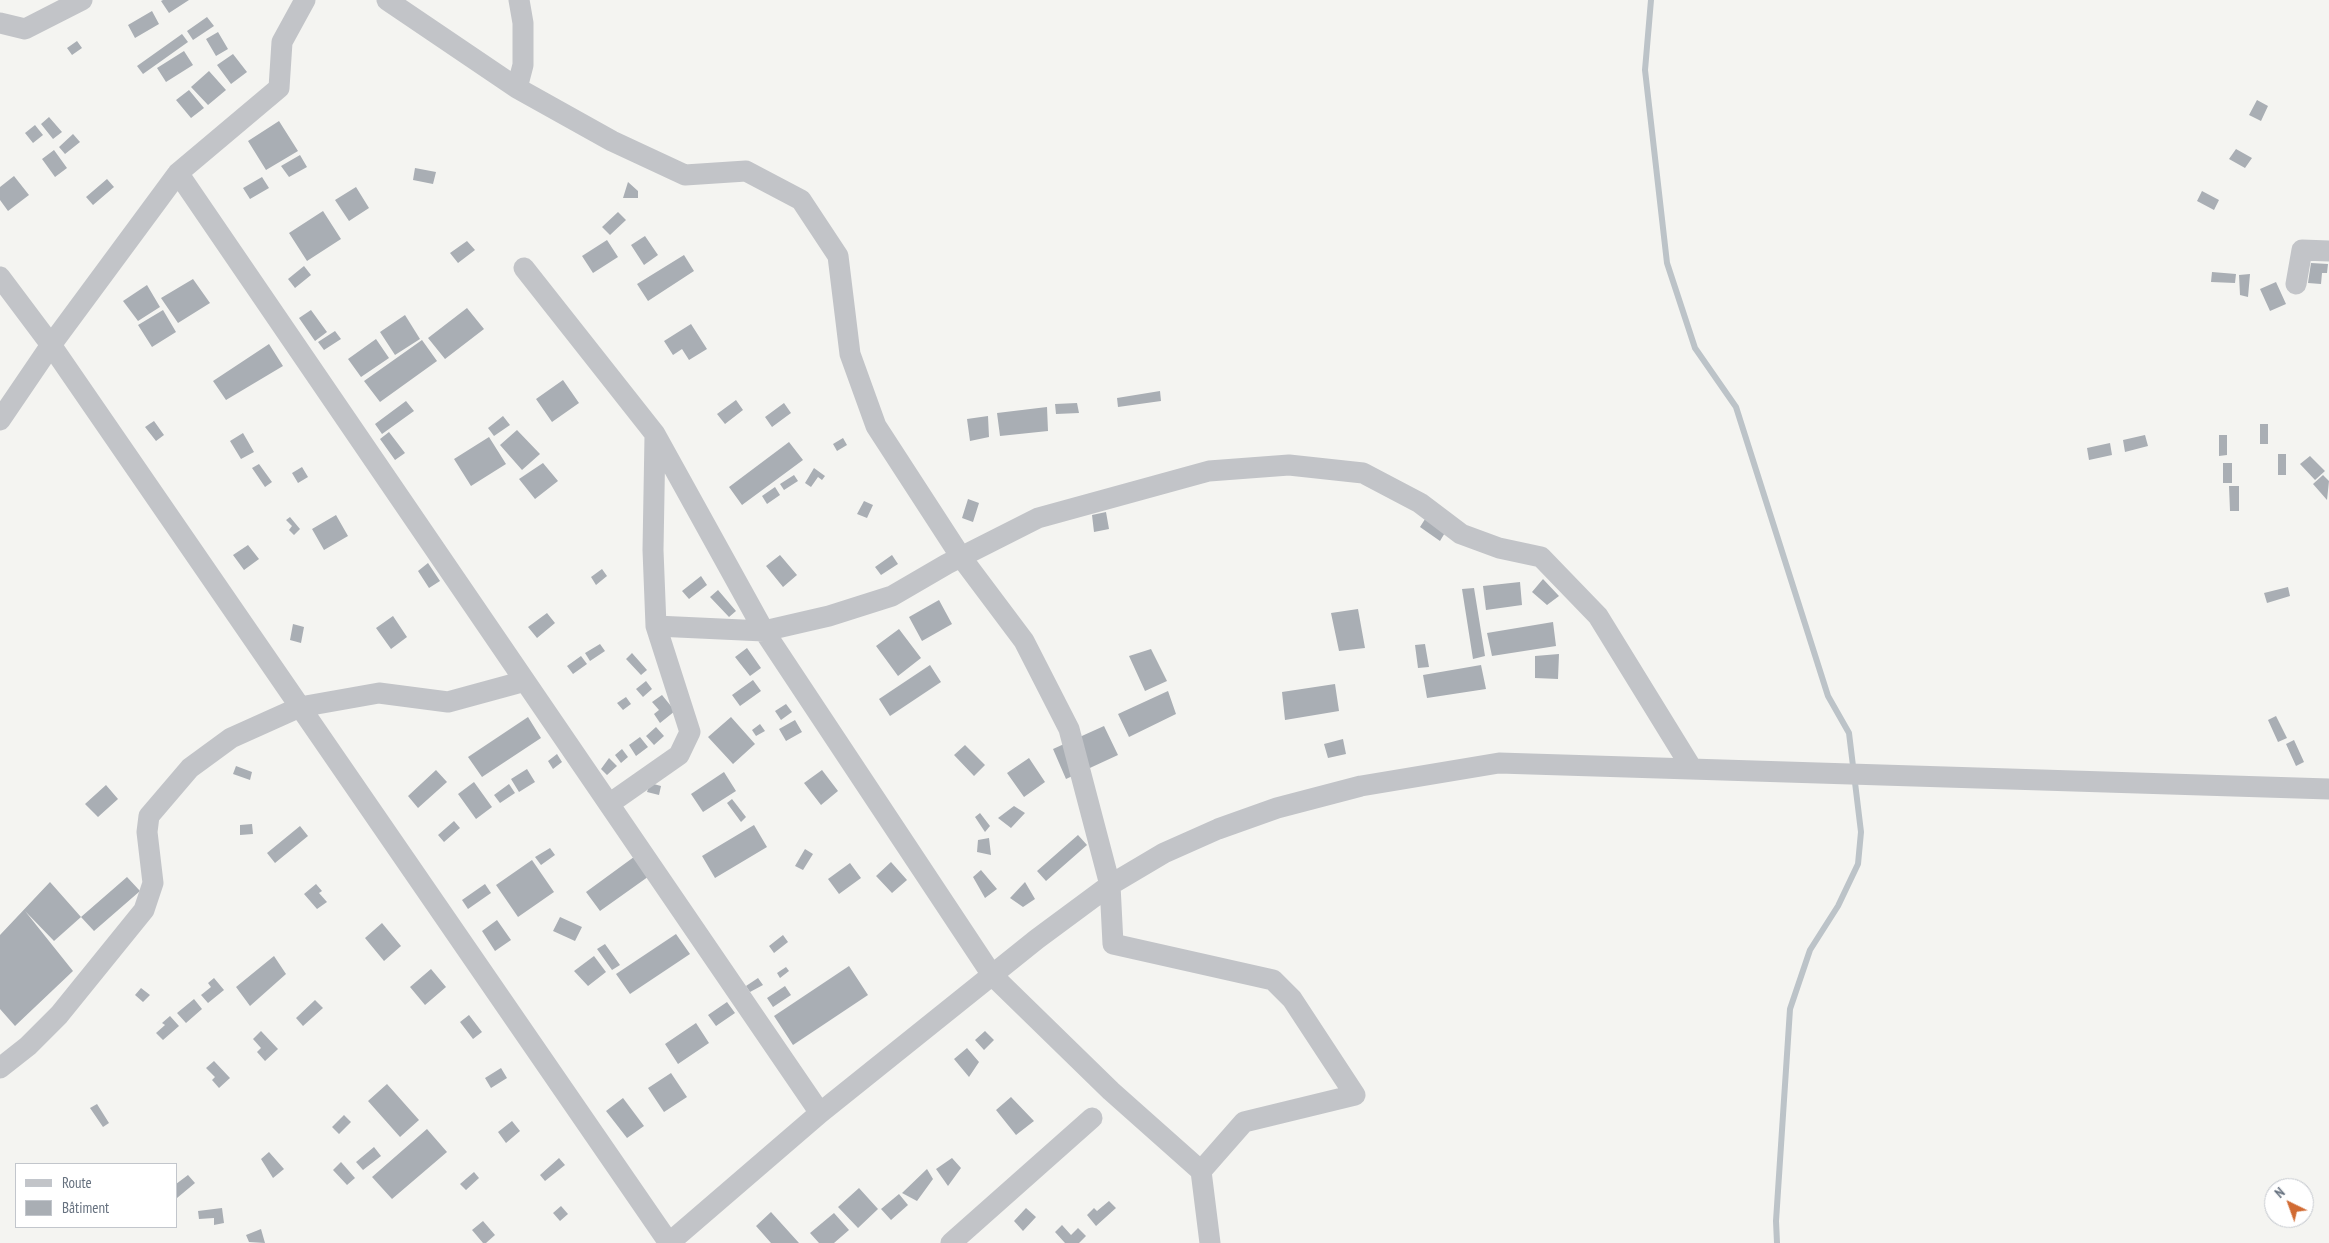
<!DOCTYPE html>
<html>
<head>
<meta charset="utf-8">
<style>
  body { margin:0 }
  #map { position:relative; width:2329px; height:1243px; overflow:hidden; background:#f4f4f1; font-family:"PT Sans Narrow",sans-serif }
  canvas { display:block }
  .legend { position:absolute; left:15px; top:1163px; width:162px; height:65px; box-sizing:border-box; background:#fff; border:1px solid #c2c6cc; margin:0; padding:6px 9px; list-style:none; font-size:15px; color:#66717f }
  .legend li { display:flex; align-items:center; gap:10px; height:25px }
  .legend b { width:25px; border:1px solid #c2c6cc }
  .north { position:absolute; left:2264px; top:1178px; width:50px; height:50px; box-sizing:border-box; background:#fff; border:1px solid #c2c6cc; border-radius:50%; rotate:318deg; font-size:14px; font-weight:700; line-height:20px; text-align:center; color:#66717f }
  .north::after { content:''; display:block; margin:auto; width:18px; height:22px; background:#d16b33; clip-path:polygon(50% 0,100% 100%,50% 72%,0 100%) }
</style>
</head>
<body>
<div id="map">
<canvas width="2329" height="1243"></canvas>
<ul class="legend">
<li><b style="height:6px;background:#c2c4c8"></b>Route</li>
<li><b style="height:14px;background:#a9aeb4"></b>Bâtiment</li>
</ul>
<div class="north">N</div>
</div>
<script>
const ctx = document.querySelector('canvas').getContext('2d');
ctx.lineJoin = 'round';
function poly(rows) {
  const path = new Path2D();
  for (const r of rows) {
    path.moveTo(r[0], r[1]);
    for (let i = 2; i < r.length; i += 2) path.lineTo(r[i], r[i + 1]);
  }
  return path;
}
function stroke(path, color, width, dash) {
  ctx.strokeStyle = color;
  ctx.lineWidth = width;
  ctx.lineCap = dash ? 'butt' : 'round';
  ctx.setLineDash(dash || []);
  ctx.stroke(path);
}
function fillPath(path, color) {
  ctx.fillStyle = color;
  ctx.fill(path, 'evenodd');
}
const stream = poly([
  [1651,0,1645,70,1667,263,1695,348,1736,407,1828,696,1849,733,1861,832,1858,864,1838,906,1810,950,1790,1009,1776,1221,1777,1243]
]);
const building = poly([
  [163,0,189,0,169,13,161,1],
  [152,11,159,24,135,38,128,25],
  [207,17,214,26,193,40,187,31],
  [218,32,228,49,216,56,206,39],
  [182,34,188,42,143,74,137,66],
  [77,41,82,48,72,55,67,48],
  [184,51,193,65,166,82,157,68],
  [233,54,247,72,231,84,217,65],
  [209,71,226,90,208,105,191,87],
  [189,90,204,108,191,118,176,100],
  [2257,100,2268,106,2261,121,2249,115],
  [49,117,62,132,53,139,41,124],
  [279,121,298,151,266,170,248,141],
  [35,125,43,135,33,143,25,133],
  [73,134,80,142,65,154,59,147],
  [2236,149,2252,158,2245,168,2229,159],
  [54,150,67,168,55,177,42,159],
  [300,155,307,167,289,177,281,166],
  [415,168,436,172,433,184,413,180],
  [14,176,29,195,8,211,0,200,0,187],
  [262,177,269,188,250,199,243,188],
  [107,179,114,187,93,205,86,197],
  [628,182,638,191,638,198,623,198],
  [356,187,369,208,349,221,335,200],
  [2202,191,2219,200,2214,210,2197,201],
  [323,211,341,239,307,261,289,233],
  [618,212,626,220,610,235,602,227],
  [645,236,658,255,644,265,631,245],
  [607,240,618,257,593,273,582,256],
  [467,241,475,250,458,263,450,253],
  [684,255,694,271,648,301,637,284],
  [2311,263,2328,264,2327,273,2322,273,2321,284,2308,283],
  [304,266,311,275,295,288,288,279],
  [2212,272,2236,274,2235,283,2211,282],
  [2250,274,2248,297,2240,295,2239,275],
  [193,279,210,303,178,323,161,298],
  [2276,282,2286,304,2270,311,2260,289],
  [147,285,160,307,138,321,123,301],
  [467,308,484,329,445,359,428,338],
  [163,310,176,332,152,347,138,325],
  [311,310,327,332,315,341,299,318],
  [405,315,420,339,395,355,380,332],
  [691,324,707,349,689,360,682,349,673,355,664,341],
  [335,331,341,339,324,350,318,342],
  [376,339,389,358,361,377,348,359],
  [422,340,437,361,380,402,364,381],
  [269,344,283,366,226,400,213,381],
  [563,380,579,403,552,422,536,399],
  [1160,391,1161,401,1118,407,1117,398],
  [736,400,743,410,725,424,717,414],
  [406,401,414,411,382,434,375,424],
  [784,403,791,413,772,427,765,417],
  [1077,403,1079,413,1056,414,1055,404],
  [1047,407,1048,431,1000,436,997,413],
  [503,416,510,425,494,436,488,428],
  [988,416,989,437,970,441,967,419],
  [154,421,164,435,156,441,145,427],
  [2260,424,2268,424,2268,444,2260,444],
  [517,430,540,454,522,470,500,445],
  [389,432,405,453,395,460,380,439],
  [243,433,254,452,241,459,230,441],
  [2145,435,2148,446,2125,452,2123,440],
  [2219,435,2227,435,2227,455,2219,456],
  [489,437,506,464,471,486,454,459],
  [843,438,847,445,837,451,833,444],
  [789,442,803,460,742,505,729,487],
  [2110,443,2112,455,2089,460,2087,448],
  [2278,454,2286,454,2286,475,2278,475],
  [2310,456,2325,471,2315,480,2300,464],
  [543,463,558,481,535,499,519,479],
  [2223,463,2232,463,2232,483,2223,483],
  [259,464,272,482,265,487,252,468],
  [302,467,308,477,298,483,292,473],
  [814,468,825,476,822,480,818,477,811,487,805,483],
  [794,475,798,481,784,490,780,484],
  [2323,475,2329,481,2327,500,2313,484],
  [2229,486,2239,486,2239,511,2230,511],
  [775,487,780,495,767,504,762,496],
  [968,499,979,503,973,522,962,518],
  [864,501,873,505,867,518,857,514],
  [1106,512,1109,529,1094,532,1092,515],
  [336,515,348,536,324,550,312,529],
  [1427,516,1446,531,1440,541,1420,527],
  [290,517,300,529,294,535,289,530,292,526,286,520],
  [248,545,259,559,244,570,233,555],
  [780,555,797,575,783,587,766,566],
  [892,555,898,564,881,575,875,567],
  [428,563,440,581,429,588,418,571],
  [602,569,607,576,596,585,591,577],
  [701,576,707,585,689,599,682,591],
  [1543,579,1559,596,1547,605,1532,592],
  [1520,582,1522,605,1486,610,1483,586],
  [2288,587,2290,596,2267,603,2264,593],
  [1474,588,1485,656,1473,659,1462,589],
  [718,590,736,611,729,617,710,597],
  [939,600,952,624,922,641,909,617],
  [1358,609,1365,648,1339,651,1331,613],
  [547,613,555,623,537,638,528,627],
  [393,616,407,637,391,649,376,628],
  [1553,622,1556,646,1492,656,1487,633],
  [293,624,304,627,301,643,290,640],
  [899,629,921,658,898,676,876,646],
  [600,644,605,651,590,661,585,653],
  [1425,644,1429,667,1418,668,1415,645],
  [747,648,761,668,750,676,735,657],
  [1151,649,1167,681,1145,691,1129,656],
  [632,653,647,670,641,675,626,659],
  [1559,654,1558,679,1535,678,1535,656],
  [581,656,587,664,573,674,567,666],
  [930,665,941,682,890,716,879,699],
  [1481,665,1486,689,1427,698,1423,675],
  [753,680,761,691,740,706,732,695],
  [646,681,652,689,643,697,636,689],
  [1335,684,1339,711,1285,720,1282,692],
  [1168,691,1176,714,1129,737,1118,714],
  [662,695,675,711,660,723,654,714,659,710,652,702],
  [626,697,631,704,623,710,617,703],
  [786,704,792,712,781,720,775,711],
  [2276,716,2287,738,2278,742,2268,720],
  [528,717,541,738,482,777,468,757],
  [731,717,755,744,733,764,708,737],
  [795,720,802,732,786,741,779,729],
  [760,724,765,731,756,736,752,730],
  [1104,726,1118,755,1066,779,1053,749],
  [656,727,664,736,654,745,646,736],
  [640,737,648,747,636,756,629,745],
  [1343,739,1346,754,1328,758,1324,744],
  [2294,740,2304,762,2296,766,2286,744],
  [965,745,985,765,974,776,954,755],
  [622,749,628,757,621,763,615,755],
  [557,754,562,762,553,769,548,761],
  [609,758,617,766,607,775,601,769],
  [1029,758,1045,782,1024,797,1007,773],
  [236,766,252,772,250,780,233,774],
  [527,769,535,782,519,792,511,779],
  [436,770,447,782,418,808,408,796],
  [822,770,838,791,821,805,804,783],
  [724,772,736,791,703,812,691,794],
  [474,782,492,807,476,819,458,794],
  [650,783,661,786,659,795,647,792],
  [509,784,515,793,500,803,494,795],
  [106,785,118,799,98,817,85,804],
  [732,799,746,817,741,822,727,803],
  [1014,806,1025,813,1011,828,998,818],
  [980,813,990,826,985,832,975,817],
  [454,821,460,828,444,842,438,835],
  [252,824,253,834,240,835,240,825],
  [754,825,767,847,715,878,702,856],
  [300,826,308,836,275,863,267,853],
  [1078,835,1087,845,1046,881,1037,871],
  [989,838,991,855,977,852,978,840],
  [550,848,555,855,541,865,535,857],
  [805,849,813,854,803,870,795,866],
  [638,854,652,874,600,911,586,892],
  [532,860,554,892,518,917,496,885],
  [891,862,907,880,892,893,876,876],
  [850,863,861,878,839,894,828,879],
  [981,870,997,889,985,898,973,877],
  [127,877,140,891,94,931,81,917],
  [50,882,81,917,54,941,25,911,73,971,15,1026,0,1009,0,935],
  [1025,882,1035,899,1023,907,1010,898],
  [316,884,322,891,319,893,327,902,317,909,304,894],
  [485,884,491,893,468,909,462,900],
  [560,917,582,927,575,941,553,931],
  [497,920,511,940,495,951,482,931],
  [382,923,401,946,384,961,365,938],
  [676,934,690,954,630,994,616,974],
  [783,935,788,942,774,953,769,946],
  [605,944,620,965,612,970,597,949],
  [274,956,286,974,250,1006,236,987],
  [594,956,606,972,588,986,574,971],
  [849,966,868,995,793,1045,774,1016],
  [786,967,789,971,780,978,777,973],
  [431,969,446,987,425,1005,410,987],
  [214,978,224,990,208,1003,201,995,211,987,208,983],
  [758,978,763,985,750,992,746,986],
  [785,986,791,995,773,1007,767,998],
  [141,988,150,995,143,1002,135,995],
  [194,999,202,1009,186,1023,177,1013],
  [315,1000,323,1008,303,1026,296,1018],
  [727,1002,735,1013,716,1026,708,1015],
  [469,1015,482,1032,473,1039,460,1022],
  [170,1016,179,1026,163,1040,156,1033,165,1025,162,1023],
  [696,1023,709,1043,678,1064,665,1044],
  [261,1031,278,1049,265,1061,257,1052,261,1048,253,1039],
  [985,1031,994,1040,984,1050,975,1040],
  [967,1048,979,1062,969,1077,954,1059],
  [214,1061,230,1078,219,1088,212,1080,215,1077,206,1068],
  [501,1068,507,1078,491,1088,485,1078],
  [671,1073,687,1097,664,1112,648,1088],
  [387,1084,419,1120,400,1137,368,1101],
  [1011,1097,1034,1121,1016,1135,996,1110],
  [623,1098,644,1126,627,1138,606,1111],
  [97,1104,109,1123,103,1127,90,1108],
  [344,1115,351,1122,339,1134,332,1127],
  [512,1121,520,1131,506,1143,498,1132],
  [427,1129,447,1152,392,1199,372,1177],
  [374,1147,381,1156,363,1170,356,1162],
  [269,1152,284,1169,273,1178,261,1159],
  [559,1158,565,1165,545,1181,540,1175],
  [952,1158,961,1168,948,1186,936,1169],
  [341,1162,355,1178,347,1185,333,1170],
  [927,1169,933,1179,917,1201,902,1193],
  [474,1172,479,1178,466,1190,460,1184],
  [188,1175,195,1183,177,1198,176,1184],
  [859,1188,878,1209,858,1228,838,1207],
  [899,1194,908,1205,891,1220,881,1209],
  [1109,1201,1116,1208,1096,1226,1087,1215,1094,1208,1097,1211],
  [561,1206,568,1214,560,1221,553,1213],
  [222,1208,224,1223,214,1225,214,1218,199,1219,198,1211],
  [1026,1208,1036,1217,1023,1231,1014,1221],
  [771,1212,799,1243,771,1243,756,1226],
  [834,1213,849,1230,834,1243,819,1243,810,1233],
  [483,1221,495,1235,486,1243,483,1243,472,1230],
  [1062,1225,1071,1235,1078,1228,1086,1236,1079,1243,1065,1243,1055,1232],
  [261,1229,265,1243,249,1242,246,1235]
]);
const minor = poly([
  [387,0,517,88,612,141,685,175,746,171,801,200,838,256,850,354,876,426,961,557,1024,641,1069,729,1110,885,1113,944,1273,980,1292,999,1355,1095,1244,1122,1201,1171],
  [0,23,25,29,82,0],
  [517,88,523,65,523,23,519,0],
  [178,173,820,1113],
  [524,268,655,434,764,631,992,975,1111,1091,1201,1171,1210,1243],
  [0,277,51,345,669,1243],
  [2296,284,2302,250,2329,251],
  [0,420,51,345,178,173,279,88,282,42,305,0],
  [656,626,764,631,829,616,892,596,947,564,1038,518,1209,471,1289,465,1363,473,1420,503,1461,534,1499,548,1541,557,1598,616,1691,767],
  [609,804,679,755,690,732,656,626,653,550,655,436],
  [0,1068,28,1046,59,1015,144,910,153,883,147,832,149,816,190,768,231,738,300,707,379,693,448,702,525,681],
  [669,1243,820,1113,1037,939,1110,885,1164,853,1218,829,1277,808,1361,786,1499,763,2329,789],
  [951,1243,1092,1118]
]);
stroke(stream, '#bcc3c8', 6);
fillPath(building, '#a9aeb4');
stroke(minor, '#c2c4c8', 21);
</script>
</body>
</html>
